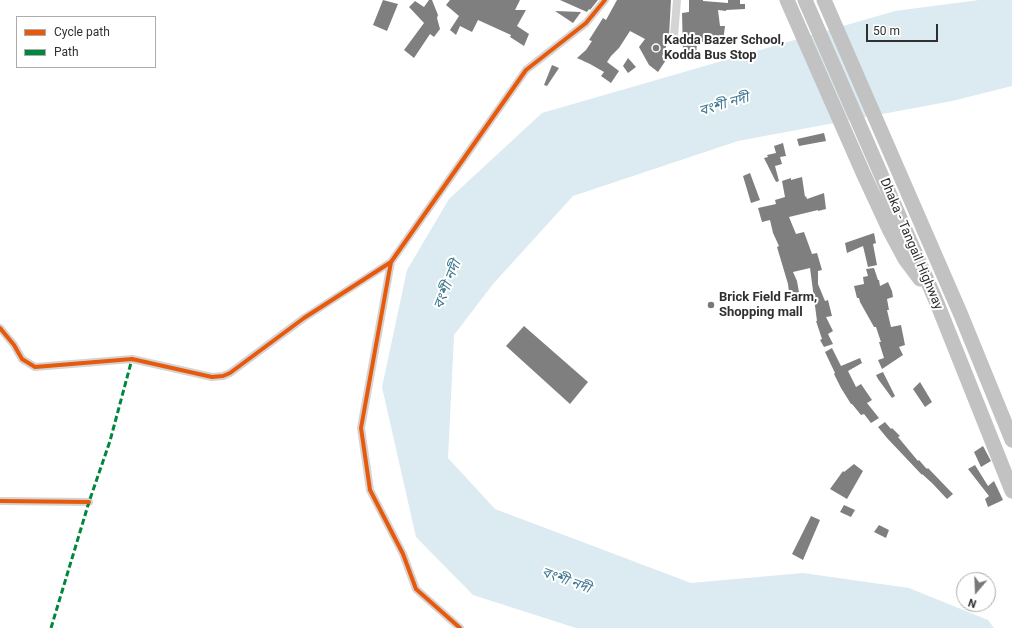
<!DOCTYPE html>
<html>
<head>
<meta charset="utf-8">
<style>
  body { margin:0 }
  #map { position:relative; width:1012px; height:628px; overflow:hidden; background:#fff; font-family:Roboto,sans-serif }
  canvas { display:block }
  .legend { position:absolute; left:16px; top:16px; width:140px; height:52px; box-sizing:border-box; background:#fff; border:1px solid #acacac; margin:0; padding:5px 7px; list-style:none; font-size:12px; color:#303030 }
  .legend li { display:flex; align-items:center; gap:8px; height:20px }
  .legend b { width:20px; border:1px solid #acacac }
  .north { position:absolute; left:956px; top:572px; width:40px; height:40px; box-sizing:border-box; background:#fff; border:1px solid #acacac; border-radius:50%; rotate:199deg; font-size:11px; font-weight:700; line-height:16px; text-align:center; color:#303030 }
  .north::after { content:''; display:block; margin:auto; width:14px; height:18px; background:#787878; clip-path:polygon(50% 0,100% 100%,50% 72%,0 100%) }
  .scale { position:absolute; left:866px; top:24px; width:72px; height:18px; box-sizing:border-box; border:2px solid #303030; border-top:0; padding-left:5px; font-size:12px; line-height:14px; white-space:nowrap; color:#303030; -webkit-text-stroke:3px #fff; paint-order:stroke }
</style>
</head>
<body>
<div id="map">
<canvas width="1012" height="628"></canvas>
<ul class="legend">
<li><b style="height:5px;background:#e8590c"></b>Cycle path</li>
<li><b style="height:5px;background:#00873e"></b>Path</li>
</ul>
<div class="north">N</div>
<div class="scale">50 m</div>
</div>
<script>
const ctx = document.querySelector('canvas').getContext('2d');
ctx.lineJoin = 'round';
function fillPath(path, color) {
  ctx.fillStyle = color;
  ctx.fill(path, 'evenodd');
}
function poly(rows) {
  const path = new Path2D();
  for (const r of rows) {
    path.moveTo(r[0], r[1]);
    for (let i = 2; i < r.length; i += 2) path.lineTo(r[i], r[i + 1]);
  }
  return path;
}
function stroke(path, color, width, dash) {
  ctx.strokeStyle = color;
  ctx.lineWidth = width;
  ctx.lineCap = dash ? 'butt' : 'round';
  ctx.setLineDash(dash || []);
  ctx.stroke(path);
}
function write(font, color, halo, rows, align = 'center') {
  ctx.font = font + ' Roboto,"Noto Sans Bengali",sans-serif';
  ctx.lineWidth = 4;
  ctx.setLineDash([]);
  ctx.textBaseline = 'middle';
  ctx.strokeStyle = halo;
  ctx.fillStyle = color;
  for (const [text, x, y, turn = 0] of rows) {
    ctx.save();
    ctx.translate(x, y);
    ctx.rotate((+turn || 0) * Math.PI / 180);
    ctx.textAlign = isNaN(turn) ? turn : align;
    if (halo) ctx.strokeText(text, 0, 0);
    ctx.fillText(text, 0, 0);
    ctx.restore();
  }
}
const water = poly([
  [979,0,1012,0,1012,86,952,101,738,141,573,196,493,284,454,335,448,458,495,509,691,583,803,573,909,588,988,620,994,628,576,628,473,595,416,537,382,387,407,270,449,199,542,113,895,11]
]);
const building = poly([
  [383,0,398,4,387,31,373,25],
  [429,0,432,0,438,15,437,18,440,29,434,37,430,34,414,58,404,50,424,23,409,7,415,1,424,7],
  [450,0,520,0,515,10,526,10,517,26,529,34,524,46,510,37,511,35,478,20,472,32,460,26,456,35,450,30,459,16,446,5],
  [560,0,598,0,590,10,589,9,587,12],
  [617,0,671,0,669,36,669,39,662,57,666,60,658,72,649,65,639,47,645,39,630,31,619,48,611,56,607,62,619,71,611,83,601,76,604,72,590,64,577,58,586,50,592,41,589,40,603,18,606,20],
  [689,0,703,0,703,1,728,3,728,0,740,0,740,4,745,4,745,9,726,10,726,11,718,10,720,26,725,26,723,42,697,42,696,56,683,54,682,13,689,12],
  [555,11,581,12,573,23],
  [628,58,636,67,628,73,623,66],
  [552,65,559,68,547,86,544,85],
  [824,133,826,141,799,146,797,139],
  [783,143,786,156,780,157,782,164,775,166,779,181,776,182,764,158,768,157,767,155,776,153,774,146],
  [750,173,760,200,751,203,743,176],
  [802,177,805,197,806,196,807,199,824,193,826,209,818,211,818,210,789,217,796,234,804,232,812,254,817,253,822,270,818,271,818,284,825,301,828,300,832,316,826,317,833,331,828,334,833,344,824,347,820,340,822,339,816,321,817,321,810,268,793,272,797,281,800,298,792,299,791,291,789,292,788,284,777,247,779,246,773,233,770,220,762,222,758,208,776,204,775,200,785,197,782,181,791,178,791,180],
  [874,233,876,243,873,244,877,265,868,267,863,246,847,253,845,243],
  [874,268,878,280,879,280,880,286,888,282,892,291,893,297,887,299,889,310,887,310,891,327,901,325,905,345,899,347,903,355,882,369,878,360,884,358,879,342,881,342,876,327,874,327,860,302,859,298,857,298,854,286,864,284,863,277,868,276,866,269],
  [524,326,588,382,570,404,506,346],
  [832,348,841,366,860,358,862,363,848,371,856,387,861,384,872,400,867,403,879,418,871,423,864,414,861,415,852,404,851,404,841,388,834,374,835,373,825,352],
  [883,372,895,396,892,398,878,379,876,375],
  [920,382,932,402,925,407,913,389],
  [885,422,891,429,892,428,900,436,898,437,918,461,919,460,925,467,927,469,928,468,953,494,947,499,932,483,922,474,922,475,887,438,878,427],
  [983,446,991,461,981,467,974,452],
  [854,464,863,471,847,499,830,489,843,471,844,472],
  [975,465,988,486,994,481,1003,500,988,507,985,499,989,496,968,469],
  [844,505,855,510,851,517,840,512],
  [811,516,820,520,803,560,792,554],
  [879,525,889,530,886,538,874,532]
]);
const street = poly([
  [674,36,677,0],
  [391,262,361,428,370,490,403,554,416,589,460,628],
  [0,328,14,345,22,359,35,367,132,359,212,377,223,376,230,373,304,318,391,262,526,70,586,23,605,0],
  [0,501,89,502]
]);
const highway = poly([
  [787,0,864,175,890,231,905,259,920,279],
  [805,0,937,303,1012,491],
  [824,0,961,315,1012,440]
]);
const quiet = poly([
  [51,628,89,502,110,441,132,359]
]);
const cycleway = poly([
  [391,262,361,428,370,490,403,554,416,589,460,628],
  [0,328,14,345,22,359,35,367,132,359,212,377,223,376,230,373,304,318,391,262,526,70,586,23,605,0],
  [0,501,89,502]
]);
const markers = [
  [656,48,4,"#787878"],
  [711,305,4,"#787878"]
];
const poiNames = [
  ["Kadda Bazer School,",664,41],
  ["Kodda Bus Stop",664,56],
  ["Brick Field Farm,",719,298],
  ["Shopping mall",719,313]
];
const streetNames = [
  ["Dhaka - Tangail Highway",911,244,67]
];
const waterNames = [
  ["বংশী নদী",724,105,-16],
  ["বংশী নদী",448,285,-68],
  ["বংশী নদী",566,581,20]
];
fillPath(water, '#dbebf1');
fillPath(building, '#7f7f7f');
stroke(street, '#d4d4d4', 8);
stroke(highway, '#c2c2c2', 15);
stroke(quiet, '#00873e', 3, [6, 3]);
stroke(cycleway, '#e8590c', 4);
for (const [x, y, r, color] of markers) {
  const dot = new Path2D();
  dot.arc(x, y, r, 0, 2 * Math.PI);
  ctx.fillStyle = color;
  ctx.fill(dot);
  stroke(dot, '#fff', 1.5);
}
write('bold 13px', '#303030', '#fff', poiNames, 'left');
write('13px', '#303030', '#fff', streetNames);
write('italic 14px', '#417a90', '#fff', waterNames);
</script>
</body>
</html>
